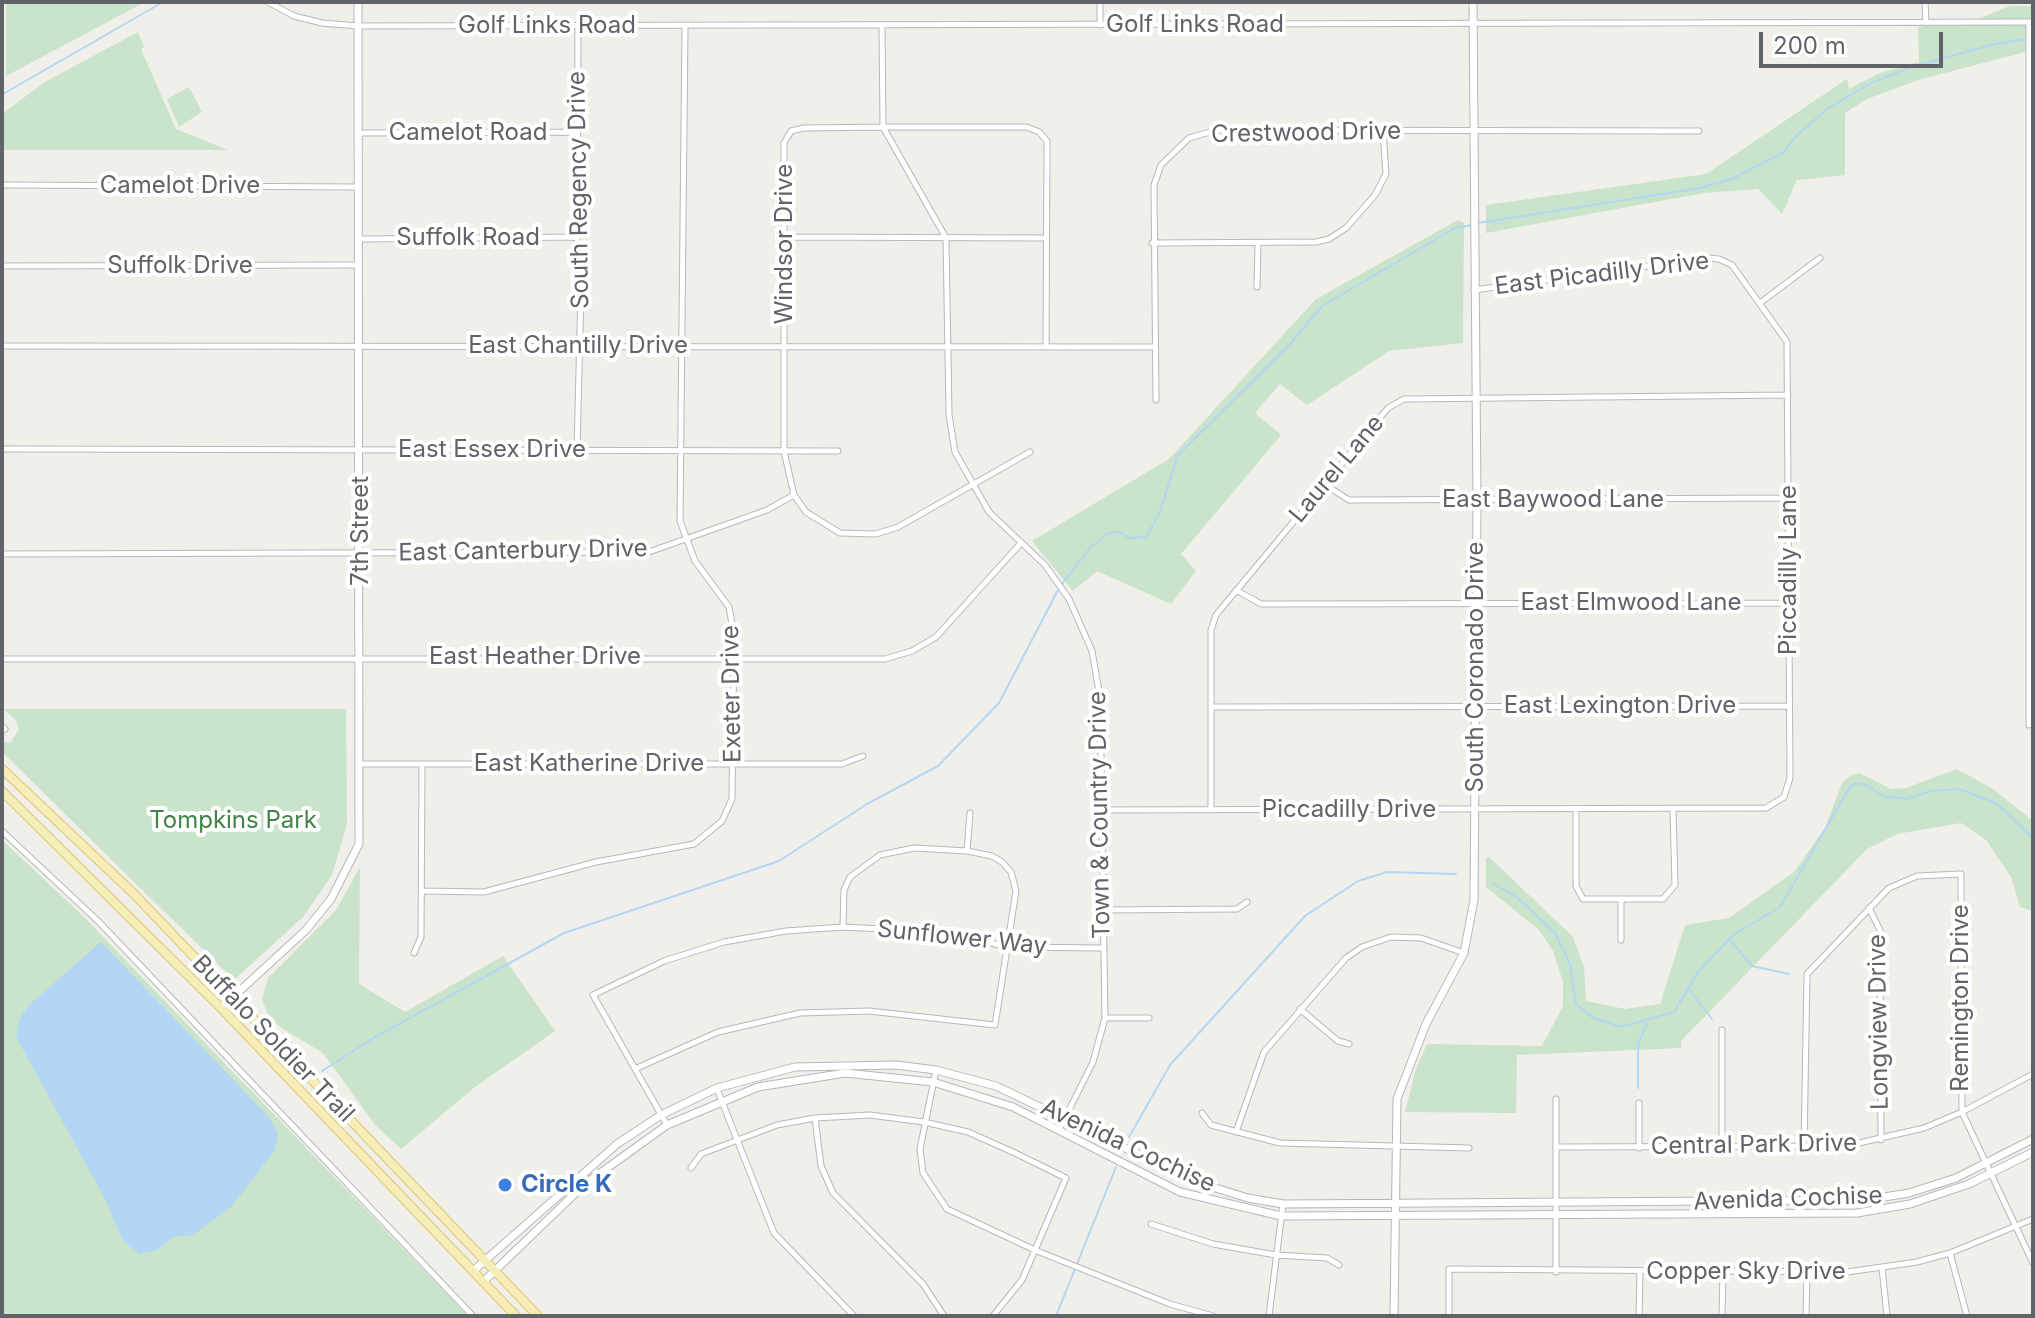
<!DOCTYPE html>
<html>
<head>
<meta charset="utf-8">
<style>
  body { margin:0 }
  #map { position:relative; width:2035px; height:1318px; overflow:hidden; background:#f0efe9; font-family:Inter,sans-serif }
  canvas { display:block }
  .frame { position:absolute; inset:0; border:4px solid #606367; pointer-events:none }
  .scale { position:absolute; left:1759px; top:32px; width:184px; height:36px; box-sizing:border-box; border:4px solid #606367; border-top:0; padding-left:10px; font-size:24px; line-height:28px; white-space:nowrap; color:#606367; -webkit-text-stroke:6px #fff; paint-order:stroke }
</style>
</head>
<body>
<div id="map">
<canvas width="2035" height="1318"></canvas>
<div class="frame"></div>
<div class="scale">200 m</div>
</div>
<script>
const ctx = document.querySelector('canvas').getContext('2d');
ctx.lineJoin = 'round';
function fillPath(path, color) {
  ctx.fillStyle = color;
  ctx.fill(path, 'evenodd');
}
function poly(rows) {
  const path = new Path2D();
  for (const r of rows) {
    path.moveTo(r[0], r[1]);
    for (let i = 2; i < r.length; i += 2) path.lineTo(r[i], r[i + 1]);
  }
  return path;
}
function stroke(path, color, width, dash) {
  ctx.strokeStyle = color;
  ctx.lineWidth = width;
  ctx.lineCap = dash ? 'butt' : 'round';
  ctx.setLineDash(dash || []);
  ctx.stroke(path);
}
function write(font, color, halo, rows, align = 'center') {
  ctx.font = font + ' Inter,sans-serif';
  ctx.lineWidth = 8;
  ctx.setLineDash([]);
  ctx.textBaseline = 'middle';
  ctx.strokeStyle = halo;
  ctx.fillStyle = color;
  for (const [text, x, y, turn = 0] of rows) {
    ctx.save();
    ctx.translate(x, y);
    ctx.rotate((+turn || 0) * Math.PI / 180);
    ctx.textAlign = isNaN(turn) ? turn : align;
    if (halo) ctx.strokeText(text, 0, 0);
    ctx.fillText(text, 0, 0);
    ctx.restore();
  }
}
const green = poly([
  [6,2,145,2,6,76],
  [2010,6,2033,6,2033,50,1918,80,1867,99,1845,113,1845,175,1797,180,1782,214,1758,189,1704,193,1486,233,1486,205,1706,174,1847,79,1849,89,1880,73,1919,62,1918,27,1975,20],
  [138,32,144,47,141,49,176,129,228,150,2,150,3,113,45,82],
  [189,87,202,112,179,127,167,99],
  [1458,220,1464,223,1463,343,1389,351,1307,405,1280,384,1255,413,1281,435,1181,554,1196,571,1171,604,1097,571,1073,591,1032,541,1169,459,1316,299],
  [3,709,346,709,347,824,332,875,303,917,234,980,2,752,2,741,10,743,19,730,16,720],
  [1957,769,1993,789,2033,821,2033,911,2020,907,2011,877,1986,840,1961,823,1897,834,1867,849,1681,1041,1681,1048,1517,1055,1516,1113,1405,1112,1416,1069,1427,1044,1542,1046,1563,1006,1563,982,1553,951,1539,930,1486,887,1486,858,1489,857,1573,937,1584,967,1586,1001,1625,1009,1660,1004,1685,925,1729,918,1794,872,1825,828,1842,783,1850,776,1859,773,1891,789,1906,788],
  [2,840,83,916,468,1316,2,1316],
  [360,867,359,984,405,1012,503,956,555,1031,475,1087,401,1149,376,1126,323,1053,280,1027,269,1017,262,999,268,978,336,910]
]);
const water = poly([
  [101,942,269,1117,278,1134,274,1151,232,1206,193,1235,174,1237,157,1250,140,1254,123,1241,104,1197,16,1037,20,1018,30,1004]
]);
const stream = poly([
  [3,94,163,2],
  [1478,223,1700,188,1734,178,1784,152,1795,137,1827,109,1871,83,1911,67,1995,44,2033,38],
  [1062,584,1090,548,1108,533,1119,532,1130,538,1146,537,1159,514,1178,455,1290,344,1322,306,1455,228,1472,225],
  [1492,883,1518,898,1555,933,1570,964,1576,1004,1593,1018,1621,1027,1674,1012,1698,972,1733,935,1780,907,1851,785,1862,783,1884,796,1907,799,1931,791,1959,789,1996,803,2033,838],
  [1729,939,1752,966,1789,974],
  [1688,988,1712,1019],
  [322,1071,370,1040,564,933,779,861,867,804,938,766,999,703,1058,590],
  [1638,1088,1638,1044,1647,1023],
  [1129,1137,1170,1065,1305,916,1358,881,1387,872,1456,874],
  [1056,1316,1116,1167]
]);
const street = poly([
  [268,2,294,16,322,23,358,26,2033,22],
  [1100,2,1100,25],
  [1925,2,1926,23],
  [882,25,883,127,946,238,949,415,955,452,989,512,1045,565,1069,599,1092,651,1100,697,1105,1018,1093,1062,1059,1130],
  [358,133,578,132],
  [2,185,358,187],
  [785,237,1045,238],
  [359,239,577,237],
  [1152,243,1316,242,1329,239,1346,228,1375,195,1386,174,1383,131],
  [2,266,358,265],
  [1257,287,1258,243],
  [1760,303,1820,258],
  [2,346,1155,347],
  [1156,400,1154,185,1161,165,1189,138,1217,130,1699,131],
  [2,449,838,451],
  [577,450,581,292,577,237,578,26],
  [1030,452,898,527,876,534,840,533,806,512,794,495,784,451,784,143,791,131,804,128,883,127,1027,127,1039,132,1047,141,1046,346],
  [1324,484,1349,500,1788,498],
  [2,554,649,552,767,510,794,495],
  [1236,590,1261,604,1789,603],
  [2,659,885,659,912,651,936,637,1021,543],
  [1211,707,1789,706],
  [2029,725,2029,23],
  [2,726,5,729],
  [361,764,842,764,863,756],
  [1103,810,1766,808,1784,797,1790,778,1787,342,1732,265,1719,259,1707,258,1474,290],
  [1211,810,1211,630,1216,615,1388,408,1404,399,1788,395],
  [1576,810,1576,886,1583,899,1663,899,1675,885,1673,809],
  [2,831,98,921,473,1316],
  [967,851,970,813],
  [423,891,484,892,596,862,694,844,722,821,732,799,734,635,729,607,695,561,680,521,685,26],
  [1869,908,1880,930,1881,1140],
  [1103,910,1237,909,1247,902],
  [1621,940,1621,899],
  [414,953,421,937,422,764],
  [1300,1009,1338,1041,1349,1044],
  [1105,1018,1149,1018],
  [637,1068,718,1032,800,1013,869,1011,995,1025,1016,891,1011,872,1002,862,992,856,967,851,914,848,880,855,850,877,844,890,843,927],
  [936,1070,920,1149,923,1173,947,1209,1037,1251,1170,1304,1213,1316],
  [717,1089,774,1233,854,1316],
  [1639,1103,1639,1148],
  [1202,1113,1211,1125,1280,1143,1469,1148],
  [815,1118,821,1166,833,1193,923,1284,944,1316],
  [667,1125,593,995,664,961,724,942,786,931,843,927,940,932,1009,947,1103,948],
  [1236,1132,1264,1052,1346,958,1362,947,1391,937,1421,938,1464,953],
  [1556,1147,1846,1146,1924,1128,1962,1112,2033,1074],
  [1722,1147,1722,1030],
  [1804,1147,1807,974,1889,888,1917,876,1961,874,1962,1112,2033,1263],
  [691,1168,701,1154,777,1125,815,1118,870,1115,924,1122,968,1132,1015,1153,1066,1178,1022,1280,993,1316],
  [1151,1224,1213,1244,1276,1255,1327,1258,1339,1265],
  [1950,1253,1967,1316],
  [1882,1268,1887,1316],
  [1556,1272,1556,1099],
  [1269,1316,1283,1204],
  [1449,1316,1449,1269,1847,1272,1917,1262,1950,1253,2033,1219],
  [1639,1316,1640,1272],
  [1722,1316,1723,1273],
  [1806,1316,1807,1273]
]);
const secondary = poly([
  [221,1008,306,930,331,899,359,844,358,2],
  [473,1271,617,1144,661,1115,717,1088,795,1067,896,1065,936,1070,996,1086,1196,1182,1248,1198,1283,1204,1866,1200,1909,1193,1956,1178,2033,1139],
  [483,1282,585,1184,667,1125,758,1087,845,1073,933,1082,1013,1107,1180,1192,1281,1216,1857,1213,1910,1204,1969,1184,2033,1152],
  [1394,1316,1397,1099,1426,1024,1464,953,1474,900,1477,501,1473,2]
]);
const primary = poly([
  [2,769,133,893,538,1316],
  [2,791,221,1008,516,1316]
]);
const markers = [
  [505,1185,8,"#3f7fe0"]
];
const streetNames = [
  ["Golf Links Road",1195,25],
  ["Golf Links Road",547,26],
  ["Camelot Road",468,133],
  ["Crestwood Drive",1306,133,-1],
  ["Camelot Drive",180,186],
  ["South Regency Drive",579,190,-91],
  ["Suffolk Road",468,238],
  ["Windsor Drive",785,244,-90],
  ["Suffolk Drive",180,266],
  ["East Picadilly Drive",1602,274,-7],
  ["East Chantilly Drive",578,346],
  ["East Essex Drive",492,450],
  ["Laurel Lane",1337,469,-50],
  ["East Baywood Lane",1553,500],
  ["7th Street",361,531,-90],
  ["East Canterbury Drive",523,551,-1],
  ["Piccadilly Lane",1789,570,-90],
  ["East Elmwood Lane",1631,603],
  ["East Heather Drive",535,657],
  ["South Coronado Drive",1476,667,-90],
  ["Exeter Drive",732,694,-91],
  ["East Lexington Drive",1620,706],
  ["East Katherine Drive",589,764],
  ["Piccadilly Drive",1349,810],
  ["Town & Country Drive",1100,815,-91],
  ["Sunflower Way",962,938,6],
  ["Remington Drive",1961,998,-90],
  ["Longview Drive",1879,1022,-91],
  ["Buffalo Soldier Trail",273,1039,46],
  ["Central Park Drive",1754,1145,-1],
  ["Avenida Cochise",1128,1146,25],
  ["Avenida Cochise",1788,1199,-2],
  ["Copper Sky Drive",1746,1272]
];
const parkNames = [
  ["Tompkins Park",233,821]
];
const shopNames = [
  ["Circle K",521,1185]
];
fillPath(green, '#c9e4ca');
fillPath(water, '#b4d6f5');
stroke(stream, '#b4d6f5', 2);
stroke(street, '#b6b8bb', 7);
stroke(secondary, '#b5b7bb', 9);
stroke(primary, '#e0c572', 10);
stroke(street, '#fff', 5);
stroke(secondary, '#fff', 7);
stroke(primary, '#f5eeb9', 8);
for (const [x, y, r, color] of markers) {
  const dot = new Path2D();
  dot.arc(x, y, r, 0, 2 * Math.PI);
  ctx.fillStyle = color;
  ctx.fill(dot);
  stroke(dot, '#fff', 3);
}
write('24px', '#606367', '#fff', streetNames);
write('24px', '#428348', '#fff', parkNames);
write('bold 24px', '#366cbe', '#fff', shopNames, 'left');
</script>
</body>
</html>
